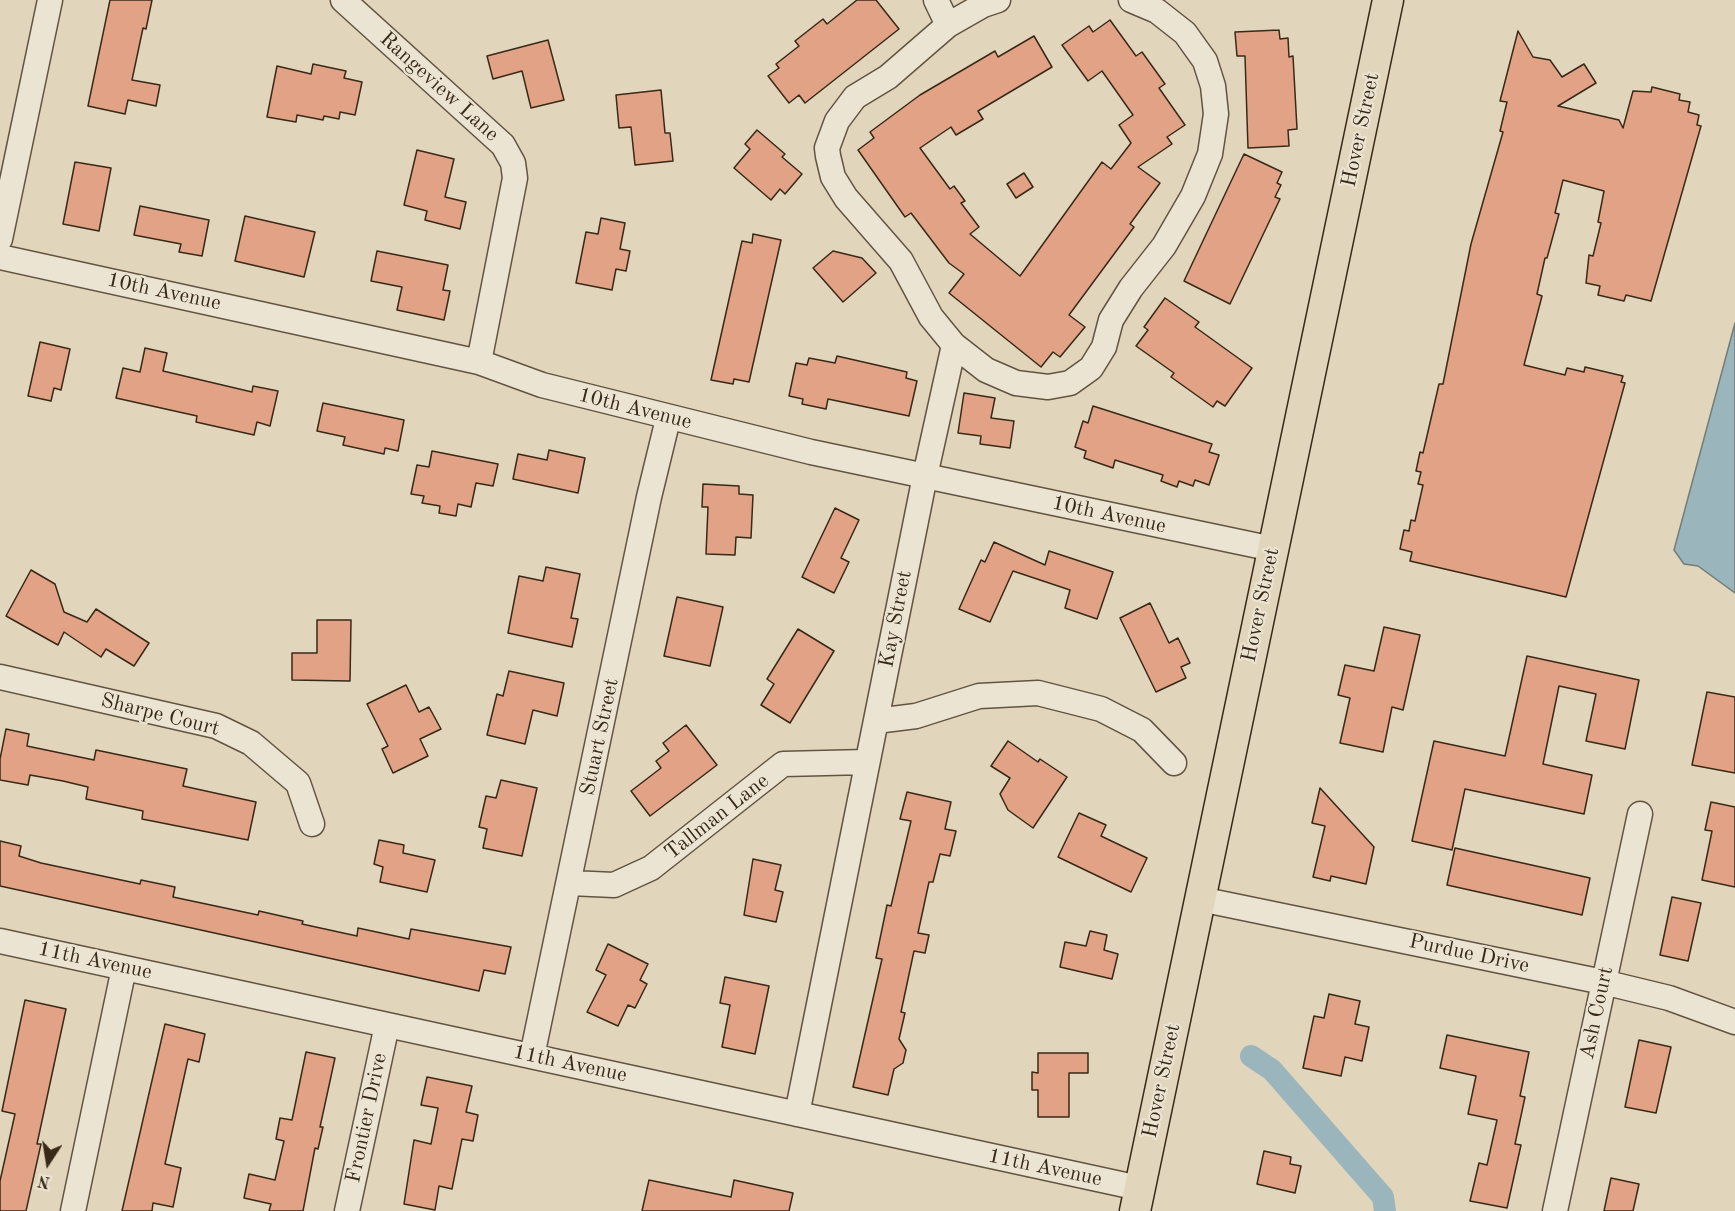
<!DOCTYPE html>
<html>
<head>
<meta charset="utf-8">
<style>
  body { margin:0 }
  #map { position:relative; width:1735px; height:1211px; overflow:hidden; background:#e1d5bb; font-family:"Old Standard TT",serif }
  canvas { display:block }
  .north { position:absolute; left:18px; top:1133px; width:60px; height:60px; -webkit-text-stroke:4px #ece4d3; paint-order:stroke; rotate:192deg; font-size:16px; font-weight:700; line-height:24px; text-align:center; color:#382918 }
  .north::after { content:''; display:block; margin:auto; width:21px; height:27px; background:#382918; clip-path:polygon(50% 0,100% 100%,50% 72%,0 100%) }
</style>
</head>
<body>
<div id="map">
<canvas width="1735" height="1211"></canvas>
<div class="north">N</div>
</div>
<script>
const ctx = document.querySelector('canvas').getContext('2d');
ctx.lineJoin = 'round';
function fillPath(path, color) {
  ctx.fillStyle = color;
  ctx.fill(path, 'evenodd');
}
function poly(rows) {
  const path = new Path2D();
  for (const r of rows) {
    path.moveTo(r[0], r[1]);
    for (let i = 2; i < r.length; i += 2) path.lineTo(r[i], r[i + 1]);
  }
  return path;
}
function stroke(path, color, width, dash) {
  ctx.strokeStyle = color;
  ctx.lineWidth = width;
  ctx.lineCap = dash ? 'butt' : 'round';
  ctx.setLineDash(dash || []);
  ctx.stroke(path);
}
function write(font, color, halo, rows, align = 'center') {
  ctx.font = font + ' "Old Standard TT",serif';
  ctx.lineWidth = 4.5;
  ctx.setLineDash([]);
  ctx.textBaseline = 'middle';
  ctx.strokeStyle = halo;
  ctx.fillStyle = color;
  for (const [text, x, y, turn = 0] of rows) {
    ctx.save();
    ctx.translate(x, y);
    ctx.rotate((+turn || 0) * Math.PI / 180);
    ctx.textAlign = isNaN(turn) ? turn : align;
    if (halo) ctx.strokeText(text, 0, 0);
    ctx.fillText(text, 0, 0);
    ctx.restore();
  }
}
const water = poly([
  [1735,323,1735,593,1698,566,1684,564,1674,550,1735,323]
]);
const canal = poly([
  [1251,1056,1272,1070,1383,1197,1385,1211]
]);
const building = poly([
  [110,0,152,0,146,29,143,28,132,80,160,85,156,106,128,100,125,114,88,106,110,0],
  [857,0,876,0,899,29,805,103,799,95,789,103,768,76,779,68,776,64,799,46,795,41,823,19,827,24,857,0],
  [1110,20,1136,56,1142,52,1165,84,1159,88,1185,125,1167,137,1172,144,1138,167,1160,183,1130,224,1134,227,1069,315,1085,327,1060,357,1053,352,1041,367,949,293,964,274,949,263,911,213,905,217,858,150,874,138,870,132,920,95,995,51,998,57,1034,36,1052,67,978,111,983,119,956,135,951,127,920,148,950,189,954,186,965,201,961,203,979,227,970,234,1020,276,1102,162,1111,169,1131,143,1119,125,1133,115,1102,71,1088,81,1062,45,1089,26,1093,32,1110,20],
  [1279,30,1280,39,1288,38,1289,57,1293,56,1297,129,1288,130,1289,146,1248,148,1245,56,1237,56,1235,32,1279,30],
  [1518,31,1533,57,1550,60,1562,77,1584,64,1596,83,1558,106,1619,120,1623,128,1633,91,1651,92,1652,87,1680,94,1679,100,1690,102,1688,112,1699,115,1697,125,1701,126,1651,301,1626,295,1624,301,1598,295,1600,286,1586,283,1589,255,1593,256,1601,223,1598,222,1604,191,1563,180,1555,213,1559,214,1547,258,1545,258,1537,294,1542,296,1524,365,1565,375,1567,368,1584,372,1585,367,1623,376,1621,382,1625,383,1566,597,1410,561,1412,552,1400,549,1404,530,1409,531,1411,520,1415,521,1423,485,1418,484,1421,472,1416,471,1420,452,1423,453,1439,384,1443,384,1471,244,1503,132,1500,131,1507,102,1500,101,1518,31],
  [548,40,564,100,531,108,522,71,493,79,487,56,548,40],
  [313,64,346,71,344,78,362,82,355,115,340,112,339,119,324,116,323,120,297,115,296,122,267,117,277,66,311,74,313,64],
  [661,90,665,133,670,133,673,161,635,165,631,127,619,128,616,95,661,90],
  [757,130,785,154,782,157,802,174,785,194,780,189,771,200,734,168,750,149,745,144,757,130],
  [417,150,454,159,445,197,466,202,460,229,425,220,427,211,404,205,417,150],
  [1244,154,1282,172,1277,183,1281,185,1275,197,1280,199,1230,304,1184,281,1244,154],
  [75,162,111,168,99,231,63,224,75,162],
  [1024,173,1033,187,1016,198,1007,184,1024,173],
  [140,206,209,220,202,256,179,252,181,244,134,235,140,206],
  [245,216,315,232,304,277,235,261,245,216],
  [601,218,625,223,620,249,630,251,626,271,616,269,612,290,576,283,586,232,598,234,601,218],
  [753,234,781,240,749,382,734,379,733,384,711,380,742,241,752,243,753,234],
  [377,251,448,265,443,290,450,291,444,320,397,310,402,287,371,281,377,251],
  [833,251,862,258,876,273,843,302,813,268,833,251],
  [1165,298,1199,322,1195,327,1252,368,1225,406,1217,401,1213,407,1171,377,1174,373,1136,346,1148,330,1144,327,1165,298],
  [40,342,70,349,61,390,54,388,51,401,28,396,40,342],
  [145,348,167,353,163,371,252,392,253,386,278,391,270,426,257,422,254,435,196,422,197,416,116,398,123,368,140,372,145,348],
  [837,356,907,372,906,378,917,381,909,416,828,399,826,409,802,404,803,399,789,396,796,363,807,365,809,358,835,363,837,356],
  [964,393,995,398,991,418,1014,421,1010,448,980,444,981,436,958,433,964,393],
  [323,403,404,420,398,451,385,448,384,454,343,445,345,437,317,431,323,403],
  [1093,406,1212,444,1209,452,1219,455,1209,485,1195,480,1193,486,1179,481,1177,487,1161,481,1163,475,1115,460,1113,468,1084,458,1086,451,1075,447,1083,421,1088,423,1093,406],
  [549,450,585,458,578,493,513,479,518,454,547,460,549,450],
  [432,451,498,464,493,486,476,483,471,507,458,504,456,516,439,513,440,506,422,503,424,496,411,494,417,465,429,467,432,451],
  [703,484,739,486,739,494,753,495,751,538,736,537,735,555,706,554,708,507,702,507,703,484],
  [835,508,859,520,841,558,849,562,834,593,802,577,835,508],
  [994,542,1045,565,1049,551,1113,572,1097,619,1065,608,1070,590,1013,571,990,622,959,609,981,560,985,562,994,542],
  [546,567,580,574,571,618,578,619,572,647,508,633,519,576,543,581,546,567],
  [31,570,55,584,64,612,87,622,96,609,149,643,134,666,106,649,101,657,64,632,58,645,6,616,31,570],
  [677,597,723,607,710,666,664,656,677,597],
  [1150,603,1169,643,1178,638,1190,663,1181,667,1186,678,1156,692,1120,618,1150,603],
  [317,620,351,620,350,681,292,680,292,653,317,653,317,620],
  [1384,627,1420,635,1403,710,1392,707,1383,752,1340,743,1350,698,1338,695,1345,665,1374,671,1384,627],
  [798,629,834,651,790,723,761,705,774,684,767,679,798,629],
  [1527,656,1639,680,1625,749,1586,741,1596,694,1559,686,1543,764,1592,775,1584,814,1465,789,1452,850,1412,841,1434,741,1505,756,1527,656],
  [509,671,564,683,557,716,533,710,525,744,487,735,497,694,503,696,509,671],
  [406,685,419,712,429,707,441,729,420,739,428,756,393,773,382,749,388,746,367,704,406,685],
  [1707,692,1735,697,1735,773,1692,765,1707,692],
  [686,725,717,765,650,816,631,791,661,768,656,761,669,751,663,743,686,725],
  [6,729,29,734,27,746,94,760,96,750,187,769,183,786,256,802,248,840,142,819,143,811,86,799,88,787,63,781,30,775,28,785,0,780,0,759,6,729],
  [1008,741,1038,762,1040,759,1067,777,1033,828,1008,810,1000,794,1010,778,991,766,1008,741],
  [501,780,537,788,522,856,483,848,487,829,479,827,486,796,496,798,501,780],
  [1320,788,1374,847,1366,884,1331,876,1330,881,1313,877,1325,826,1312,823,1320,788],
  [907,792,951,802,945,829,956,831,950,856,940,854,933,882,929,882,918,933,929,935,925,953,914,951,901,1012,905,1013,899,1039,906,1050,903,1063,894,1069,888,1095,853,1087,882,959,876,958,887,905,891,906,911,821,900,819,907,792],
  [1711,802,1735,807,1735,887,1702,880,1712,831,1705,830,1711,802],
  [1079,813,1106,825,1101,836,1147,858,1131,892,1058,857,1079,813],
  [379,840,404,845,403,853,435,860,427,892,380,882,383,867,374,864,379,840],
  [0,841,21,846,19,856,41,863,140,884,141,880,175,887,173,897,258,915,259,911,303,921,302,924,357,936,358,928,409,939,411,929,511,947,505,974,484,970,479,991,0,886,0,841],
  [1455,848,1590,878,1582,915,1447,885,1455,848],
  [753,859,781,865,775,890,783,892,776,922,744,915,753,859],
  [1672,897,1701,903,1688,961,1660,955,1672,897],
  [1090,931,1107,935,1104,950,1118,954,1112,979,1060,967,1065,942,1086,946,1090,931],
  [608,944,648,964,640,980,647,984,635,1008,628,1005,618,1026,587,1012,606,975,596,970,608,944],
  [725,977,769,986,755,1054,722,1047,730,1005,720,1003,725,977],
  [1329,994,1360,1001,1355,1024,1369,1027,1362,1061,1345,1057,1341,1076,1303,1068,1314,1016,1324,1018,1329,994],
  [25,1000,66,1009,37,1144,41,1144,26,1211,0,1211,0,1181,15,1114,2,1111,25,1000],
  [165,1024,205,1034,199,1062,188,1059,165,1164,181,1168,173,1207,153,1203,152,1211,122,1211,165,1024],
  [1447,1035,1529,1052,1520,1096,1525,1097,1515,1144,1521,1145,1507,1208,1470,1201,1479,1163,1487,1165,1497,1120,1468,1114,1476,1076,1440,1068,1447,1035],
  [1639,1040,1671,1047,1656,1113,1625,1107,1639,1040],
  [306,1052,335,1058,320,1127,323,1127,318,1149,315,1148,303,1211,269,1211,271,1204,244,1198,249,1174,275,1180,284,1141,276,1139,280,1118,292,1120,306,1052],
  [1038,1053,1088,1053,1088,1073,1069,1073,1069,1117,1038,1117,1038,1090,1032,1090,1032,1072,1038,1073,1038,1053],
  [427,1077,472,1086,466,1112,478,1115,473,1141,462,1139,452,1189,439,1186,435,1210,404,1204,414,1140,431,1144,438,1108,421,1105,427,1077],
  [1264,1151,1291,1157,1290,1164,1301,1166,1295,1193,1257,1184,1264,1151],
  [1611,1178,1639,1184,1633,1211,1604,1211,1611,1178],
  [649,1180,731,1197,734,1180,793,1193,789,1211,642,1211,649,1180]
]);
const minor = poly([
  [343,0,503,145,513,163,515,178,479,362],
  [936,0,948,25],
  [998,0,983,5,948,25,888,77,855,97,837,121,827,148,828,156,833,177,846,198,901,261,931,317,954,345,986,370,1016,383,1048,387,1070,383,1091,368,1104,347,1111,320,1131,288,1164,246,1193,196,1210,154,1216,114,1213,86,1205,61,1185,33,1157,11,1131,0],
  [0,239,50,0],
  [0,257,479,362,542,385,811,452,1273,549],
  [0,677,216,726,251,743,298,783,312,824],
  [876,721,916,716,979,696,1038,693,1101,709,1142,730,1174,763],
  [570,883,614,885,651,868,783,764,867,762],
  [1200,899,1603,982,1669,998,1735,1022],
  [0,941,1139,1188],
  [532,1056,649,497,668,419],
  [797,1114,925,476,954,345],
  [73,1211,124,968],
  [347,1211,387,1025],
  [1555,1211,1640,814]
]);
const major = poly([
  [1135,1211,1388,0]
]);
const streetNames = [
  ["Rangeview Lane",439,87,42],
  ["Hover Street",1361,130,-78],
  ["10th Avenue",164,292,12],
  ["10th Avenue",635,409,14],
  ["10th Avenue",1109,515,12],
  ["Hover Street",1261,605,-78],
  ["Kay Street",896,619,-79],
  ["Sharpe Court",160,715,14],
  ["Stuart Street",600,737,-78],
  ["Tallman Lane",717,817,-38],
  ["Purdue Drive",1469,954,12],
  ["11th Avenue",95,961,12],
  ["Ash Court",1597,1013,-78],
  ["11th Avenue",570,1064,12],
  ["Hover Street",1162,1081,-78],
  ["Frontier Drive",367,1118,-78],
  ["11th Avenue",1045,1168,12]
];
fillPath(water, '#9ab5bc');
stroke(water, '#737d7a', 1.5);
stroke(canal, '#9ab5bc', 22);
fillPath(building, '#e2a286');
stroke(building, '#382918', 1.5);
stroke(minor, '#625441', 27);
stroke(major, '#382918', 33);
stroke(minor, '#ece4d3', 24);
stroke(major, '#e1d5bb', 30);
write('21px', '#382918', '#ece4d3', streetNames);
</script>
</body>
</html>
